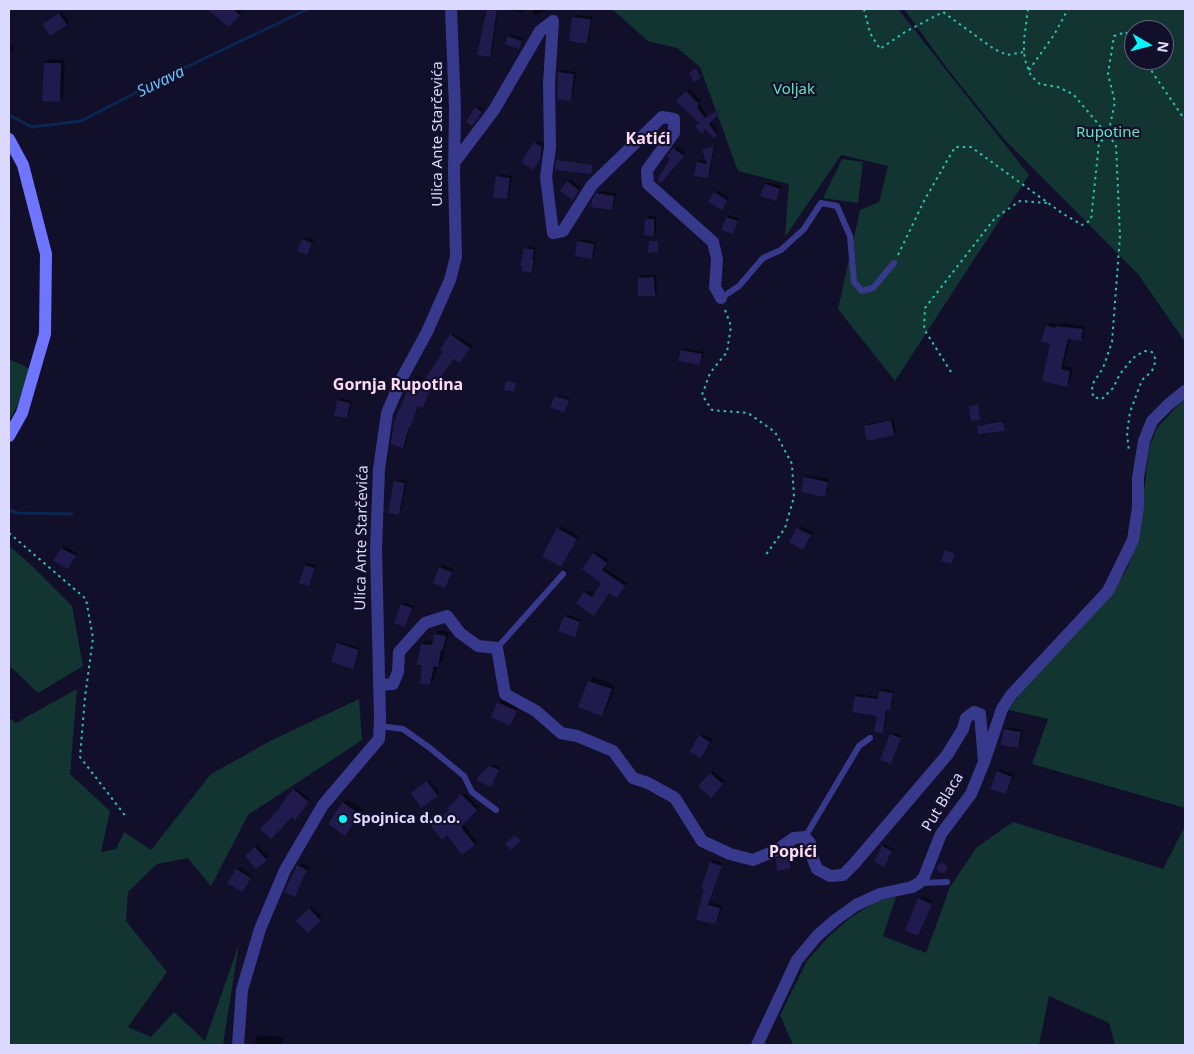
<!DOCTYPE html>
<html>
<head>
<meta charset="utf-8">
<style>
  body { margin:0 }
  #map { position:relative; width:1194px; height:1054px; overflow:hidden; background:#120f2b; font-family:"Noto Sans",sans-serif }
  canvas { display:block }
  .frame { position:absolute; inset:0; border:10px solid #dbd9ff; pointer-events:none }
  .north { position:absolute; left:1124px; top:20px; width:50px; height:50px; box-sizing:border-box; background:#120f2b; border:1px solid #626080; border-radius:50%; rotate:98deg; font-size:14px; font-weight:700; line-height:20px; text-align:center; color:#dbd9ff }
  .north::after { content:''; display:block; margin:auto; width:18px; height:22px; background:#05f6ff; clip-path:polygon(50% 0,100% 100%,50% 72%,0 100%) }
</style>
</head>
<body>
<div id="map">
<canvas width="1194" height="1054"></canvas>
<div class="frame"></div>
<div class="north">N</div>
</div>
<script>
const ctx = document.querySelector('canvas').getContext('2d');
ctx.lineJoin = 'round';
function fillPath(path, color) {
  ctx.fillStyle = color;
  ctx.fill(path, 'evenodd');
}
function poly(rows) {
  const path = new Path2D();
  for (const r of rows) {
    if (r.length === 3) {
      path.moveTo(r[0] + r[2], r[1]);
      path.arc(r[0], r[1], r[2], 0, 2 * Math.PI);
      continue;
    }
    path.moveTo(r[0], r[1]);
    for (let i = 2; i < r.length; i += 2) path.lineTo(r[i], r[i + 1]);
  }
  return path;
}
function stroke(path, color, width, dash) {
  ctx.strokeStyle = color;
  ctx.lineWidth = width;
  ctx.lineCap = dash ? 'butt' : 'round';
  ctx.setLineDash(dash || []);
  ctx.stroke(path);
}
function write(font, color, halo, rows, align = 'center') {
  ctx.font = font + ' "Noto Sans",sans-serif';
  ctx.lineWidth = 4.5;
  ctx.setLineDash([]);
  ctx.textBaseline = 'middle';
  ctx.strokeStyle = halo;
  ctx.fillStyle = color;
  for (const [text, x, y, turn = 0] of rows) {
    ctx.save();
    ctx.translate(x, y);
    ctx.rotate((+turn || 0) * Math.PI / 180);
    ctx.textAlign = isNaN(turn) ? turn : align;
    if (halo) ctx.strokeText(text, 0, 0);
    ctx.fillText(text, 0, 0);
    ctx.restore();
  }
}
const green = poly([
  [612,9,898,9,1029,175,895,381,838,309,860,210,879,202,888,166,841,155,785,237,789,184,738,171,700,67,677,48,648,41],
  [904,9,1185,9,1185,342,1138,274,1004,139,949,71],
  [1134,30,1164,30,1164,60,1134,60],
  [842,159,863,162,858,203,823,198],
  [9,359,30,369,17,406,9,420],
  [1185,398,1185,808,1032,764,1048,719,1009,710,1023,689,1114,590,1127,569,1139,537,1149,448,1157,428],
  [9,546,28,562,72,606,83,666,38,693,11,667,9,669],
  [77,689,70,774,110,811,101,852,116,849,124,832,151,850,211,774,272,740,359,699,362,740,248,815,211,886,188,858,157,864,128,892,126,921,167,972,128,1027,151,1037,174,1012,205,1041,239,944,223,1045,9,1045,9,718,16,723],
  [1013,822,1163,869,1185,826,1185,1045,1115,1045,1109,1023,1049,996,1039,1045,793,1045,780,1015,807,961,828,937,850,918,877,901,896,897,883,936,926,953,950,887,977,847]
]);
const shadow = poly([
  [209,9,241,9,243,10,229,26],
  [488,9,498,9,492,53,489,55,485,25],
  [499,9,524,9,522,12],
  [535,9,546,9,546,10,535,16,532,11],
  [62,11,69,22,67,24,46,21],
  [576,15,592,17,589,40,587,43,574,17],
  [511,34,524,39,519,48,509,36],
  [9,43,15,49,9,56],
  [49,59,65,60,63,96,59,101,45,63],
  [562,70,576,72,573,97,570,100,559,98,559,72],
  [689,89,701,101,699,103,708,117,721,108,711,121,719,132,714,136,678,101],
  [479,106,484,109,474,122,476,108],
  [538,140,544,144,542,155,535,166,535,143],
  [715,145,710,175,707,177,696,175,698,162,700,160,708,161,704,150],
  [677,146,685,153,664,179,672,159,669,156],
  [500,174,512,176,509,195,506,198,497,177],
  [570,179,581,187,575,196,568,182],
  [768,182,782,186,778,197,775,200,762,195,766,184],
  [717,190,729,197,724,206,715,193],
  [600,191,616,193,614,206,612,208,597,194],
  [729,215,739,219,732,233,727,217],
  [649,216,656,217,656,232,653,234,646,219],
  [306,237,314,240,307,254,304,240],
  [580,239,596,242,594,255,592,258,578,242],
  [528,246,536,248,534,257,536,258,533,269,530,272,525,248],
  [642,275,656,275,657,292,654,295,639,278],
  [1051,322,1059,325,1060,323,1085,326,1084,336,1081,339,1070,338,1064,366,1073,368,1070,382,1066,386,1047,326],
  [453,333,472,345,460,362,454,357,436,377,425,404,423,407,419,405,410,426,406,444,403,446,414,378,416,376,426,380,445,352,451,335],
  [684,348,704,352,702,361,699,364,682,351],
  [558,394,570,398,570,400,557,395],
  [340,398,352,401,349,415,346,417,338,401],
  [893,419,896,432,894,434,865,427,868,424],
  [1004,420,1005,430,978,426,979,425],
  [807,475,829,479,827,493,824,495,805,477],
  [398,479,407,481,401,511,399,514,396,482],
  [561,526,579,536,564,562,544,555],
  [801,526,813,532,805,545,791,541],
  [64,546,77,553,68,568,55,561],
  [597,552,608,560,603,567,627,583,619,594,610,592,578,603,587,590,595,595,603,583,594,554],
  [308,563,317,565,311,582,309,585,306,565],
  [443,565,453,569,445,586,440,568],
  [404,602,413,606,407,623,405,625,402,605],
  [567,614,582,620,574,636,565,617],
  [439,630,449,632,442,662,437,666,434,680,430,684,422,644,426,640,434,641,435,634],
  [340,642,361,648,355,665,353,668,338,644],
  [593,677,615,685,606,710,601,714,580,706,589,681],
  [883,689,894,691,892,707,887,709,885,729,882,732,878,715,856,696,858,694,879,697,880,691],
  [501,700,518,708,510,724,498,703],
  [1008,727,1023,730,1020,744,1017,747,1002,744,1005,729],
  [893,732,902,735,893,760,891,762,891,735],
  [703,734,712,739,701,757,700,736],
  [493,764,500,768,491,786,480,777],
  [1000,769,1014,774,1008,790,1006,793,998,772],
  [713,771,725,781,711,796,700,786],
  [430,780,439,792,437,795,415,791],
  [296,788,310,799,297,815,282,808],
  [465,793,479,807,463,823,477,842,462,853,449,808],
  [347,799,363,809,345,834,329,824],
  [885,844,893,849,886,863,883,847],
  [258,845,268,857,256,867,247,856],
  [790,851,793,865,790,867,780,857],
  [713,860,723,863,710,902,722,905,718,920,715,923,698,919,706,888,702,887,711,862],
  [301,863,309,867,295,895,286,891],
  [943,867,4],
  [240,867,252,876,244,888,229,882],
  [922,896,933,901,918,934,919,899],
  [312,907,322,917,308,931,298,921],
  [259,1035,283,1037,282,1045,255,1045,255,1039]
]);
const stream = poly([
  [9,115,32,127,81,121,178,71,308,9],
  [9,208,9,212],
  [9,510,17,513,72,514]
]);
const building = poly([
  [207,9,233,9,240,15,229,27],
  [487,9,497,9,490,57,477,55],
  [59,13,67,25,50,36,42,24],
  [572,17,591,19,587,44,569,41],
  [508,36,522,41,519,49,505,44],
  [44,63,61,63,60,102,42,101],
  [696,68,701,78,694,82,689,73],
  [558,72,574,74,571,101,557,99],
  [686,91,699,104,697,107,705,118,718,110,720,112,709,124,717,135,714,138,705,129,702,134,695,126,699,123,676,101],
  [475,107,482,112,472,126,466,122],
  [534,142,542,147,540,159,533,170,521,162],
  [714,146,708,178,694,176,697,162,707,164,702,150],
  [673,148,684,156,661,183,657,180,670,159,667,156],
  [556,160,593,165,591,174,555,170],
  [496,176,510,178,507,199,493,197],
  [567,181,579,190,573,200,560,191],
  [765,184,780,189,776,201,760,196],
  [714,192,727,200,722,210,708,202],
  [596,193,614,196,612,210,591,207,592,200],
  [726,217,738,221,733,234,721,230],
  [645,219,654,219,654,236,644,235],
  [302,239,312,243,307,255,297,251],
  [577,241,594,244,592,259,575,256],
  [649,241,658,241,658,252,648,253],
  [524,248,534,250,532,260,534,260,531,273,521,271,522,266,520,266],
  [654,277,655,296,638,296,638,278],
  [1046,325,1055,328,1056,326,1083,329,1081,341,1068,339,1061,369,1070,371,1067,387,1042,381,1050,344,1041,341],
  [450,334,470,348,460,363,453,359,439,380,435,378,423,408,418,406,410,428,409,427,403,448,391,444,394,422,413,378,423,382,443,352,440,350],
  [681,350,702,354,700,365,678,361],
  [506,381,516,383,514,392,504,390],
  [555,396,569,401,564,413,550,407],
  [337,400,350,403,347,418,334,416],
  [978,404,980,420,971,421,969,406],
  [891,420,894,435,867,441,864,426],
  [1003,421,1005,431,978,434,977,426],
  [804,477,828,482,825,497,801,492],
  [394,481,405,483,399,515,388,513],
  [557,528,577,539,561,567,542,556],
  [797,528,811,535,803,550,789,542],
  [61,548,76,556,68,569,53,561],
  [945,550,955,554,951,564,941,561],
  [593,553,607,563,602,570,625,586,617,598,609,593,594,616,576,603,584,592,592,597,601,583,582,569],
  [305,565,315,568,309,586,299,583],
  [439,567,452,572,445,588,433,583],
  [401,604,412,608,405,627,394,623],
  [564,616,580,622,575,637,558,631],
  [434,634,446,636,443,650,441,650,438,667,434,666,430,685,420,683,422,665,417,665,421,644,432,645],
  [337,643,359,650,353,669,331,662],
  [588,681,612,689,602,716,578,707],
  [879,691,893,693,890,711,886,710,883,733,874,732,877,716,852,712,855,696,878,699],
  [497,702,517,711,510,726,491,717],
  [1004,729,1021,732,1018,748,1001,745],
  [890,734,901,738,891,764,880,760],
  [699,735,710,742,701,758,689,752],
  [489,766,499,770,491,787,477,781,479,776],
  [997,771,1012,777,1006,794,990,789],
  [710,773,723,784,711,798,698,786],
  [427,781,438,796,421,808,411,793],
  [293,789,309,802,295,820,292,817,271,839,260,829,280,808,279,807],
  [461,794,477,810,461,827,475,845,462,855,447,835,442,840,431,826,449,810,448,808],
  [342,802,360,814,345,836,328,824],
  [515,835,521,841,511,850,505,844],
  [882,846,892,851,884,867,874,861],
  [255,847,267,860,256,869,245,856],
  [788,852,791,868,777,871,776,859],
  [710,862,722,866,708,905,720,908,716,924,696,920,704,889,701,888],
  [942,868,5],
  [297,865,307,870,295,897,284,892],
  [236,869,251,878,242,892,227,883],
  [918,898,932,904,918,936,905,930],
  [309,908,321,921,308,933,296,921]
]);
const path = poly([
  [864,9,870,33,880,49,905,32,943,12,994,49,1007,55,1024,52],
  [1028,9,1024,40,1024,52,1025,60,1031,76,1040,84,1058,87,1073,94,1116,145,1120,236,1112,342,1103,368,1092,385,1093,397,1102,399,1113,388,1120,374,1133,358,1144,351,1152,352,1156,360,1152,371,1142,380,1130,412,1127,433,1129,452],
  [1144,60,1185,120],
  [1029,70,1054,35,1068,9],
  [898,255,924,201,955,147,971,147,1062,213,1082,225,1091,220,1099,143,1108,135,1115,102,1108,74,1114,36,1126,32,1134,45],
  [725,310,731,326,727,352,710,373,702,395,712,410,748,413,775,432,792,464,794,497,785,528,765,556],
  [951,372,924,329,925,308,995,218,1020,201,1048,203],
  [9,533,86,599,93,638,85,697,80,757,127,818]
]);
const service = poly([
  [721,298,739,286,763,258,781,250,804,229,821,203,837,206,850,236,854,282,862,291,873,288,894,263],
  [497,648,563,574],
  [380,726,403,729,430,748,464,776,472,792,496,810],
  [805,837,859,746,870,738],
  [920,883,947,882]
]);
const minor = poly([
  [454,163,494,110,540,31,553,21,549,83,550,147,546,177,553,233,563,231,592,185,662,117,674,119,674,133,647,170,648,184,713,242,717,259,715,287,721,298],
  [379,685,393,684,398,672,399,652,425,623,447,616,460,633,478,646,497,648,505,694,536,711,561,733,577,736,613,751,633,778,648,783,675,798,702,841,730,854,753,860,777,850,794,838,805,837,810,843,813,859,817,869,830,876,843,875,854,864,947,755,963,729,966,718,974,712,980,714,984,762]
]);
const tertiary = poly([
  [238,1045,242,990,260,929,285,870,323,805,379,739,380,719,376,549,379,469,387,413,403,376,427,332,450,280,456,257,454,175,455,108,451,9],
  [757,1045,797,960,817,936,834,921,856,905,880,894,912,887,919,883,924,877,941,834,971,794,984,762,1002,709,1011,695,1108,591,1133,540,1138,507,1138,478,1144,441,1152,421,1168,405,1185,391]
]);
const secondary = poly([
  [9,139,23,165,46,254,45,334,22,413,9,436]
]);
const markers = [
  [343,819,5,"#05f6ff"]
];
const parkNames = [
  ["Voljak",794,90],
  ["Rupotine",1108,133]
];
const streetNames = [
  ["Ulica Ante Starčevića",438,134,-90],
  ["Ulica Ante Starčevića",362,538,-89],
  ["Put Blaca",943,802,-59]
];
const poiNames = [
  ["Spojnica d.o.o.",353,819]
];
const waterNames = [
  ["Suvava",161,82,-26]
];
const neighbourhoodNames = [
  ["Katići",648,139],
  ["Gornja Rupotina",398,385],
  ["Popići",793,852]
];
fillPath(green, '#123532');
fillPath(shadow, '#0007');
stroke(stream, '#092750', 3);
fillPath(building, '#211a4d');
stroke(path, '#28c4b1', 2, [2.5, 4]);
stroke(service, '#37398d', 6);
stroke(minor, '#37398d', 12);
stroke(tertiary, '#37398d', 12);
stroke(secondary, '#7075ff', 12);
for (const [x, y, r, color] of markers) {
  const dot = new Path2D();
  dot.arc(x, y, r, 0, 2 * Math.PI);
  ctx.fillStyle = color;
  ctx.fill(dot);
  stroke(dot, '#120f2b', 2);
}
write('15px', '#5ce8bc', '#120f2b', parkNames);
write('15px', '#dbd9ff', '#120f2b', streetNames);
write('bold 15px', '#dbd9ff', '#120f2b', poiNames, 'left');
write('italic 16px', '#67c2ff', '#120f2b', waterNames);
write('bold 16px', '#ffdbf4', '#120f2b', neighbourhoodNames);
</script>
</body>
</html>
